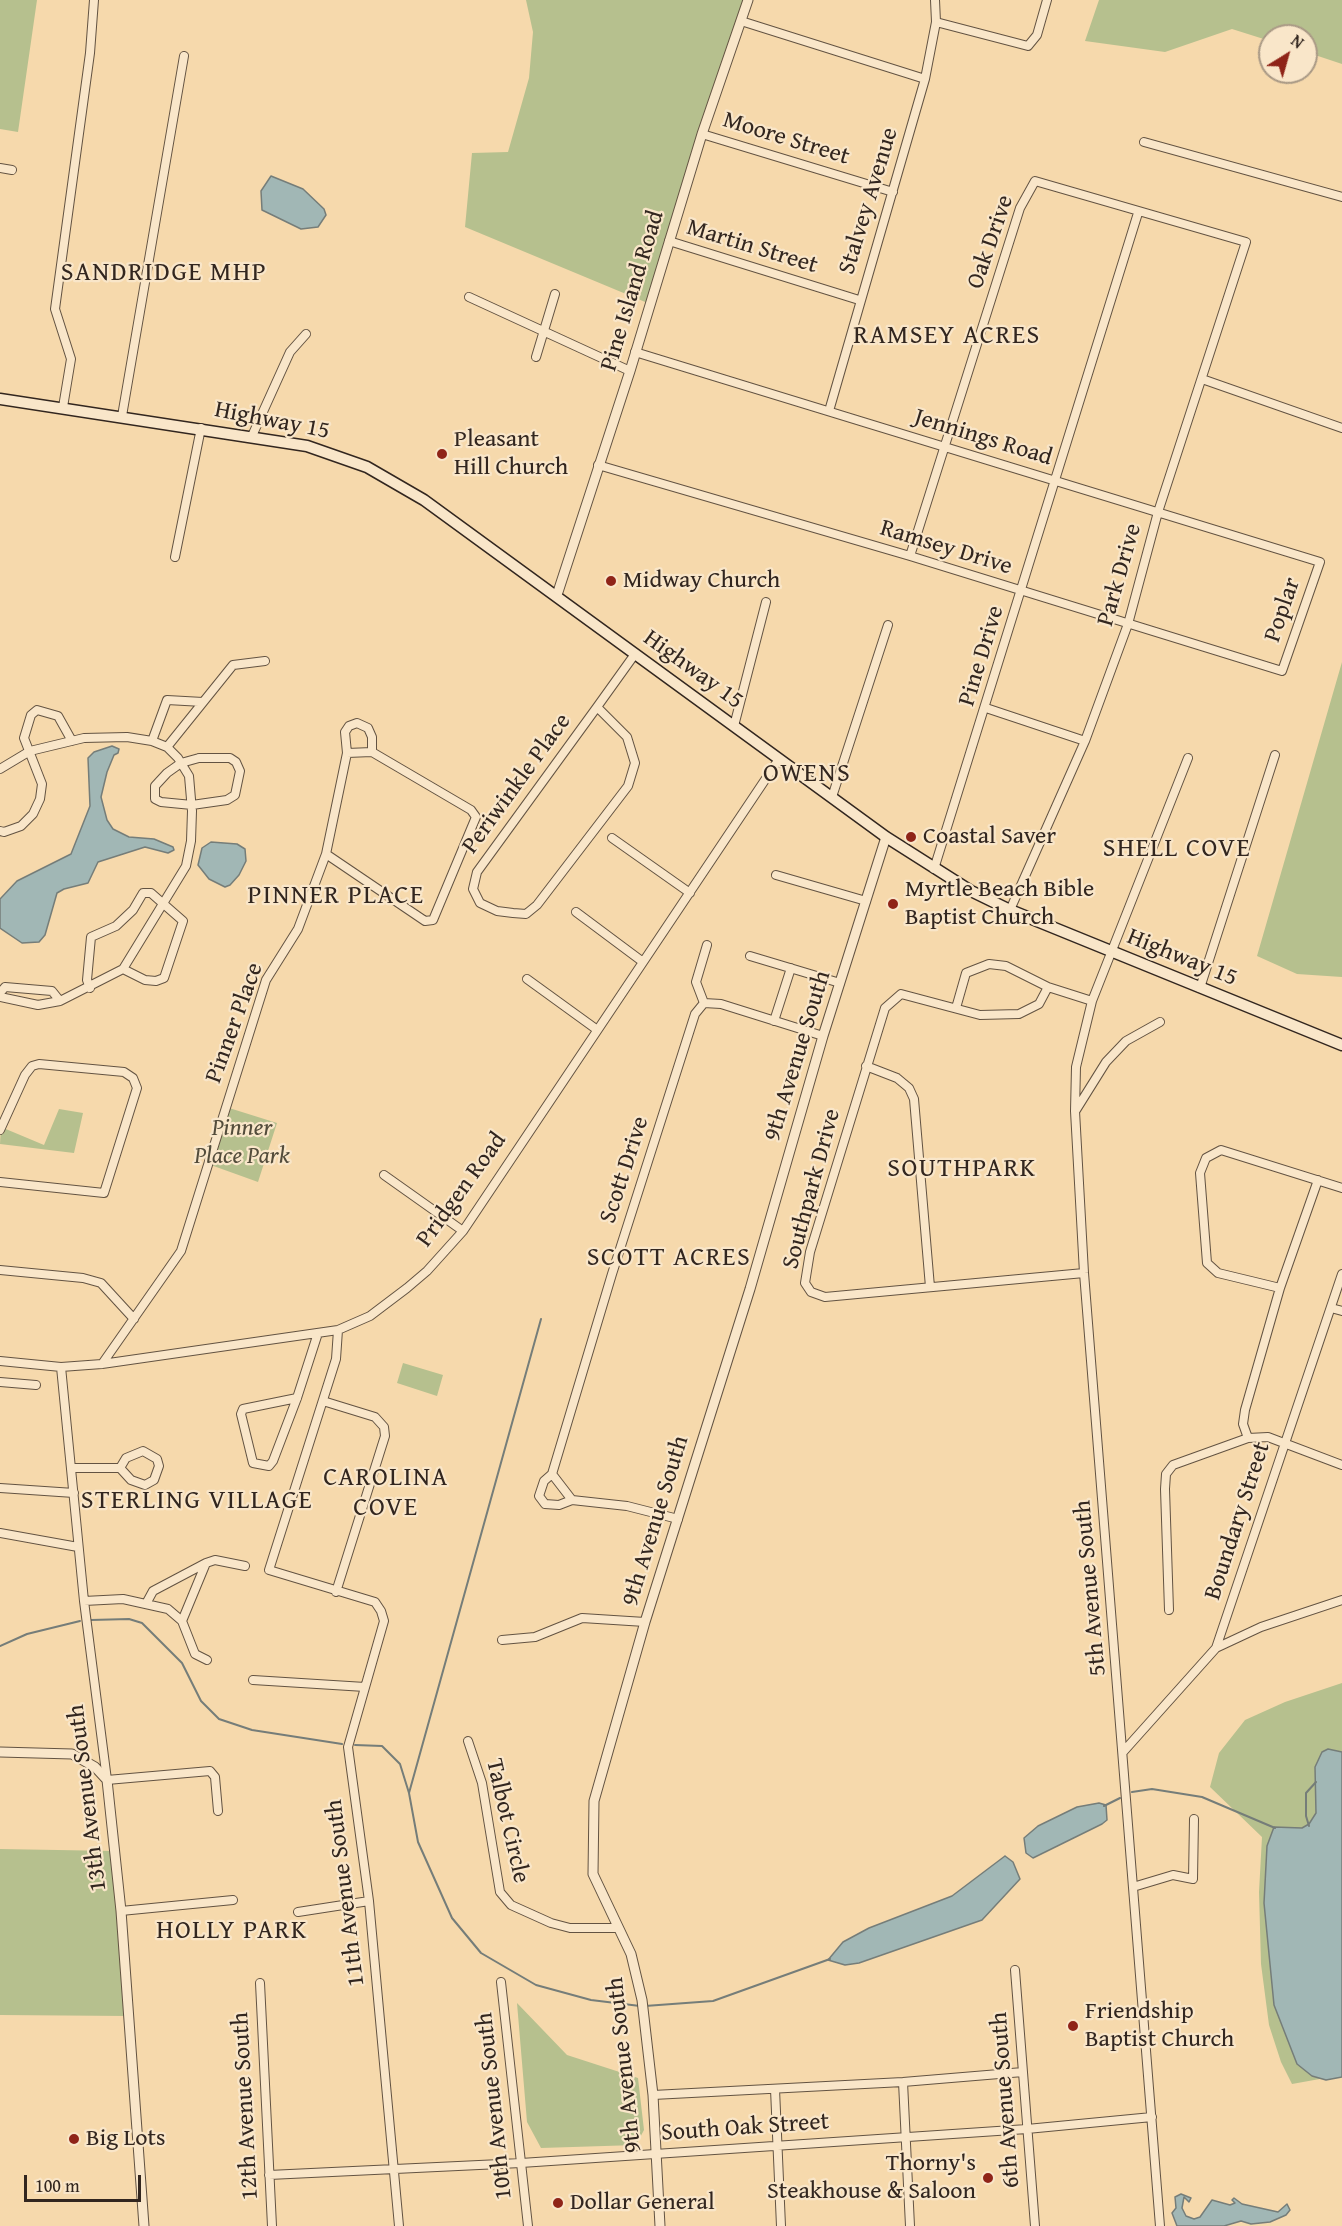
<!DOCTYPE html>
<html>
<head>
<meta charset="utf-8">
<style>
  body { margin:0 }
  #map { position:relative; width:1342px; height:2226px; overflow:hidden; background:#f6d9ac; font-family:"Gentium Book Plus",serif }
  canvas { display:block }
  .north { position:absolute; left:1258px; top:24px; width:60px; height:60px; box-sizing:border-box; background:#f9e6c9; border:2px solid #a99985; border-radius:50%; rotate:37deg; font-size:16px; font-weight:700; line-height:24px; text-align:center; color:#32261f }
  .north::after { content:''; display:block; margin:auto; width:21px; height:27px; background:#8f2418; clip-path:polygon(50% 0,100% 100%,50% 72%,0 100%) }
  .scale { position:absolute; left:24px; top:2175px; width:117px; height:27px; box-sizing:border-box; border:3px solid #32261f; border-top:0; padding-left:8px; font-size:18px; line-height:21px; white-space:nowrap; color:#32261f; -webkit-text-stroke:4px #f9e6c9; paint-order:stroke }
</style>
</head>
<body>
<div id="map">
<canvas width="1342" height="2226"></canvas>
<div class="north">N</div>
<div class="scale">100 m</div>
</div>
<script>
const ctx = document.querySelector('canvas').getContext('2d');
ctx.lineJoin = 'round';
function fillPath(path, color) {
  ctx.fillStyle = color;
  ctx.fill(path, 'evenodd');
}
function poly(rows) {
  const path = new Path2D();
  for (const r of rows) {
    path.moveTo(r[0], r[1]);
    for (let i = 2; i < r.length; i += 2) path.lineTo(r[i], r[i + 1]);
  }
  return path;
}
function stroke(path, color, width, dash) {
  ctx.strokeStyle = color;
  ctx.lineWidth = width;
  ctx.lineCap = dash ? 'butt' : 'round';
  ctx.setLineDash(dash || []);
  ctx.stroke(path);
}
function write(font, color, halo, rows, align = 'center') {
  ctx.font = font + ' "Gentium Book Plus",serif';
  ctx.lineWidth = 4.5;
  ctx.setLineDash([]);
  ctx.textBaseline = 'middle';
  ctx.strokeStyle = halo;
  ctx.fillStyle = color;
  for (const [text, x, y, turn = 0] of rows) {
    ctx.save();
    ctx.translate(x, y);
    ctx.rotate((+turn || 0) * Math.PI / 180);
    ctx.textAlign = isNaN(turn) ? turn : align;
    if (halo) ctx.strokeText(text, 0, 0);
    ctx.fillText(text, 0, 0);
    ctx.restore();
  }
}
const green = poly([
  [0,0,37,0,18,132,0,129],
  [526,0,748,0,650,304,465,227,472,153,508,152,529,78,533,32],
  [1099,0,1342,0,1342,64,1306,52,1306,36,1270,36,1270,41,1232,29,1165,52,1085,41],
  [1342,662,1342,977,1297,974,1257,956],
  [226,1107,277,1123,258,1182,208,1164],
  [59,1109,83,1113,74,1153,0,1144,1,1127,44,1145],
  [403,1363,443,1375,437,1396,397,1383],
  [1342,1683,1342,2075,1292,2084,1281,2062,1269,2025,1261,1964,1259,1892,1262,1837,1210,1787,1219,1753,1245,1720,1285,1702],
  [0,1849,115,1851,129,2016,0,2015],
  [517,2003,567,2055,638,2078,644,2130,636,2145,541,2148,527,2122]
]);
const water = poly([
  [271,176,303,189,324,209,326,215,318,227,301,229,262,210,261,191,271,176],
  [112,746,119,749,118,753,114,755,107,772,101,797,107,820,113,829,129,837,154,839,173,847,174,850,168,853,145,847,98,862,88,883,64,889,57,893,45,935,39,942,22,943,0,928,0,899,17,881,71,854,90,806,88,758,94,752,112,746],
  [211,842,237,844,245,849,246,861,239,875,230,885,225,887,209,879,198,865,202,848,211,842],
  [1328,1749,1342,1752,1342,2077,1326,2080,1312,2076,1297,2064,1274,2005,1264,1903,1267,1846,1274,1827,1302,1828,1309,1824,1316,1813,1315,1767,1322,1752,1328,1749],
  [1099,1803,1106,1805,1107,1820,1102,1824,1033,1858,1026,1853,1024,1838,1038,1826,1077,1807,1099,1803],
  [1005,1856,1013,1862,1020,1879,982,1920,859,1963,845,1965,828,1960,843,1942,869,1928,952,1896,1005,1856],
  [1181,2194,1191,2198,1189,2202,1184,2197,1182,2208,1186,2216,1194,2219,1200,2217,1212,2200,1230,2205,1235,2203,1232,2200,1234,2198,1242,2204,1278,2212,1287,2204,1290,2210,1286,2215,1270,2222,1251,2224,1241,2221,1224,2226,1177,2226,1172,2213,1176,2208,1175,2197,1181,2194]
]);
const stream = poly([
  [91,1620,129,1619,142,1623,182,1663,201,1701,219,1719,252,1730,342,1744],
  [0,1646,27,1634,80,1621],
  [355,1745,382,1746,400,1764,409,1793,418,1842,452,1918,481,1953,536,1985,591,2000,640,2006],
  [1132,1792,1152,1789,1202,1797,1275,1828],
  [409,1793,541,1319],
  [1104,1806,1120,1798],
  [1309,1826,1306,1816,1306,1793,1316,1782],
  [645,2006,713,2001,830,1959]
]);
const minor = poly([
  [741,21,925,79],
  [936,22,1028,46,1037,35,1047,0],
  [702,134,893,192],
  [1144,142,1342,197],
  [0,168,12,170],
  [669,241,859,300],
  [469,297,630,371],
  [536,357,555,294],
  [1202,379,1342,428],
  [63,407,71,359,55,309,90,53,94,0],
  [829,411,925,79,936,22,935,0],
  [122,416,184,56],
  [252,436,290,352,306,334],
  [598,465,910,556,1282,671,1320,562,635,352],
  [910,556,1020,208,1035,181,1246,242,1158,512,1128,624,1085,741,1010,910],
  [175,557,201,428],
  [597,707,627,737,635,763,628,786,537,905,526,914,513,913,497,911,480,903,473,889,477,872,597,707,635,654],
  [986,708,1085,741],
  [734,726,766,602],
  [152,741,167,700,203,702],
  [167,747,233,665,265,661],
  [347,753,372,752,471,810,476,817,433,920,425,921,326,854,347,753,345,732,349,726,357,723,368,728,372,737,372,752],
  [199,758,230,758,236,762,240,771,235,795,227,800,192,805,161,802,155,799,155,786,167,773,181,763,199,758],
  [0,769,30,751,84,738,127,737,152,741,167,747,178,758,189,776,192,811,191,841,186,866,123,969,60,1001,38,1005,0,997],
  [832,797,888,625],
  [0,831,4,832,21,826,33,814,40,799,42,784,24,738,31,715,37,710,58,716,72,741],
  [612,838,690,893],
  [934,869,1138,213],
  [776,875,866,901],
  [576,912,643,962],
  [750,956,840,983],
  [527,979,596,1029],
  [1048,987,1039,1004,1019,1014,980,1015,901,994,885,1008,810,1252,805,1283,811,1292,825,1297,1084,1273],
  [90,988,87,980,91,937,116,926,133,910,143,893,151,893,183,921,164,978,156,981,145,980,123,969],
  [1200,988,1275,755],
  [0,993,5,987,52,991,60,1001],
  [704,1003,696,982,707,945],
  [956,1008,966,973,989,964,1006,966,1048,987,1092,1001],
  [774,1021,791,968],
  [866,1066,897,1078,909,1088,914,1099,930,1287],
  [1076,1110,1106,1062,1126,1041,1160,1022],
  [0,1130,25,1075,32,1066,39,1064,124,1072,133,1078,137,1088,104,1193,0,1182],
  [384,1175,463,1231],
  [0,1270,83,1278,101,1283,134,1319],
  [1280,1288,1218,1273,1207,1263,1200,1173,1206,1158,1221,1150,1342,1188],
  [1331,1308,1342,1311],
  [338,1330,336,1359,269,1570,375,1602,381,1611,384,1621,348,1747,369,1901,399,2226],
  [0,1361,61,1367,102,1364,338,1330,370,1316,407,1288,427,1271,463,1231,779,759],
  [102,1364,181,1251,266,980,298,929,326,854],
  [61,1367,84,1601,107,1780,210,1771,215,1777,218,1811],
  [0,1382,36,1385],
  [297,1398,243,1409,241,1414,253,1463,269,1466,273,1461,297,1398,318,1333],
  [323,1401,375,1417,384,1427,385,1436,336,1592],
  [1248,1438,1243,1424,1245,1410,1280,1288,1318,1180],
  [72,1468,120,1468,131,1480,145,1485,154,1480,159,1466,157,1459,143,1451,126,1458,120,1468],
  [552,1474,544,1481,539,1496,545,1504,559,1505,572,1500],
  [0,1488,74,1493],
  [678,1519,627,1506,572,1500,552,1474,612,1274,695,1014,704,1003,721,1004,823,1036],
  [0,1533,78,1547],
  [206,1563,215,1560,245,1566],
  [84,1601,123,1599,168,1609,182,1621,195,1654,207,1660],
  [147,1602,153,1591,206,1563,182,1621],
  [1169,1610,1165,1489,1166,1474,1173,1465,1248,1438,1268,1437,1342,1465],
  [502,1640,535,1637,582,1618,645,1622],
  [1216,1648,1261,1627,1342,1600],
  [253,1680,365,1687],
  [468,1741,482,1783,500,1892,511,1905,551,1923,570,1928,617,1928],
  [1123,1752,1216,1648,1342,1274],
  [1133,1887,1173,1875,1193,1879,1194,1819],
  [121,1911,233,1900],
  [298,1912,369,1901],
  [1015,1970,1035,2226],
  [501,1982,528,2226],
  [260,1983,272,2226],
  [903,2082,910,2226],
  [775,2089,781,2226],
  [653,2095,903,2082,1023,2072],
  [269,2175,521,2163,1027,2129,1152,2117],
  [1160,2226,1084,1273,1075,1111,1076,1067,1092,1001,1188,758]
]);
const tertiary = poly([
  [557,595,630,371,702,134,748,0],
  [0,1752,72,1754,95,1767,107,1780,121,1911,144,2226],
  [660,2226,653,2095,642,2000,631,1954,593,1874,594,1801,645,1622,750,1289,823,1036,886,837]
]);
const secondary = poly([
  [0,399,307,446,367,467,424,500,886,837,971,891,1010,910,1342,1045]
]);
const markers = [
  [442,454,6,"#8f2418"],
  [611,581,6,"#8f2418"],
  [911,837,6,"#8f2418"],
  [893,904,6,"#8f2418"],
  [1073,2026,6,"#8f2418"],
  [74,2139,6,"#8f2418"],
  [988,2178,6,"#8f2418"],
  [558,2203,6,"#8f2418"]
];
const streetNames = [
  ["Moore Street",786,139,17],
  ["Stalvey Avenue",869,201,-73],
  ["Oak Drive",991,242,-71],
  ["Martin Street",752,247,17],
  ["Pine Island Road",633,291,-73],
  ["Highway 15",272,421,11],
  ["Jennings Road",983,438,17],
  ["Ramsey Drive",946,548,17],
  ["Park Drive",1120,575,-74],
  ["Poplar",1283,610,-71],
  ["Pine Drive",982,656,-73],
  ["Highway 15",693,670,36],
  ["Periwinkle Place",517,784,-54],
  ["Highway 15",1182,958,22],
  ["Pinner Place",235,1023,-70],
  ["9th Avenue South",798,1056,-73],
  ["Scott Drive",625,1170,-72],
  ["Southpark Drive",812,1189,-75],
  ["Pridgen Road",462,1190,-54],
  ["9th Avenue South",656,1521,-73],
  ["Boundary Street",1238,1521,-72],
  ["5th Avenue South",1091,1588,-95],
  ["13th Avenue South",88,1798,-97],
  ["Talbot Circle",507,1821,77],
  ["11th Avenue South",346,1893,-97],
  ["9th Avenue South",625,2065,-96],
  ["6th Avenue South",1006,2100,-94],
  ["12th Avenue South",246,2106,-93],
  ["10th Avenue South",495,2106,-96],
  ["South Oak Street",745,2128,-4]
];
const poiNames = [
  ["Pleasant",454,440],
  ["Hill Church",454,468],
  ["Midway Church",623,581],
  ["Coastal Saver",923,837],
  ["Myrtle Beach Bible",905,890],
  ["Baptist Church",905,918],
  ["Friendship",1085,2012],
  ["Baptist Church",1085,2040],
  ["Big Lots",86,2139],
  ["Thorny's",976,2164,"right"],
  ["Steakhouse & Saloon",976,2192,"right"],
  ["Dollar General",570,2203]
];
const parkNames = [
  ["Pinner",242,1129],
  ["Place Park",242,1157]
];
const neighbourhoodNames = [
  ["SANDRIDGE MHP",164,273],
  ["RAMSEY ACRES",947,336],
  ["OWENS",807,774],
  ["SHELL COVE",1177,849],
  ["PINNER PLACE",336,896],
  ["SOUTHPARK",962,1169],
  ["SCOTT ACRES",669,1258],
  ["CAROLINA",386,1478],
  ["COVE",386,1508],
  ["STERLING VILLAGE",197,1501],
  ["HOLLY PARK",232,1931]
];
fillPath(green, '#b6c08e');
fillPath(water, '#a1b7b5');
stroke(water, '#757d79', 1.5);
stroke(stream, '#757d79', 2);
stroke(minor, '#635342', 10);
stroke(tertiary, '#635342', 11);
stroke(secondary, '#32261f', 13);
stroke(minor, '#f9e6c9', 8);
stroke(tertiary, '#f9e6c9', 9);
stroke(secondary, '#f9e6c9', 10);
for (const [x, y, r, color] of markers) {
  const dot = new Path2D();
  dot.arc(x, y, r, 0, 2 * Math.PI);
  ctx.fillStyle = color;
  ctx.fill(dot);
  stroke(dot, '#f9e6c9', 2);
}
write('24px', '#32261f', '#f9e6c9', streetNames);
write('24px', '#32261f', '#f9e6c9', poiNames, 'left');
write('italic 24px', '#534c3b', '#f9e6c9', parkNames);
ctx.letterSpacing = '1.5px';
write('26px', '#32261f', '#f9e6c9', neighbourhoodNames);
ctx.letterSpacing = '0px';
</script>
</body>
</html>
